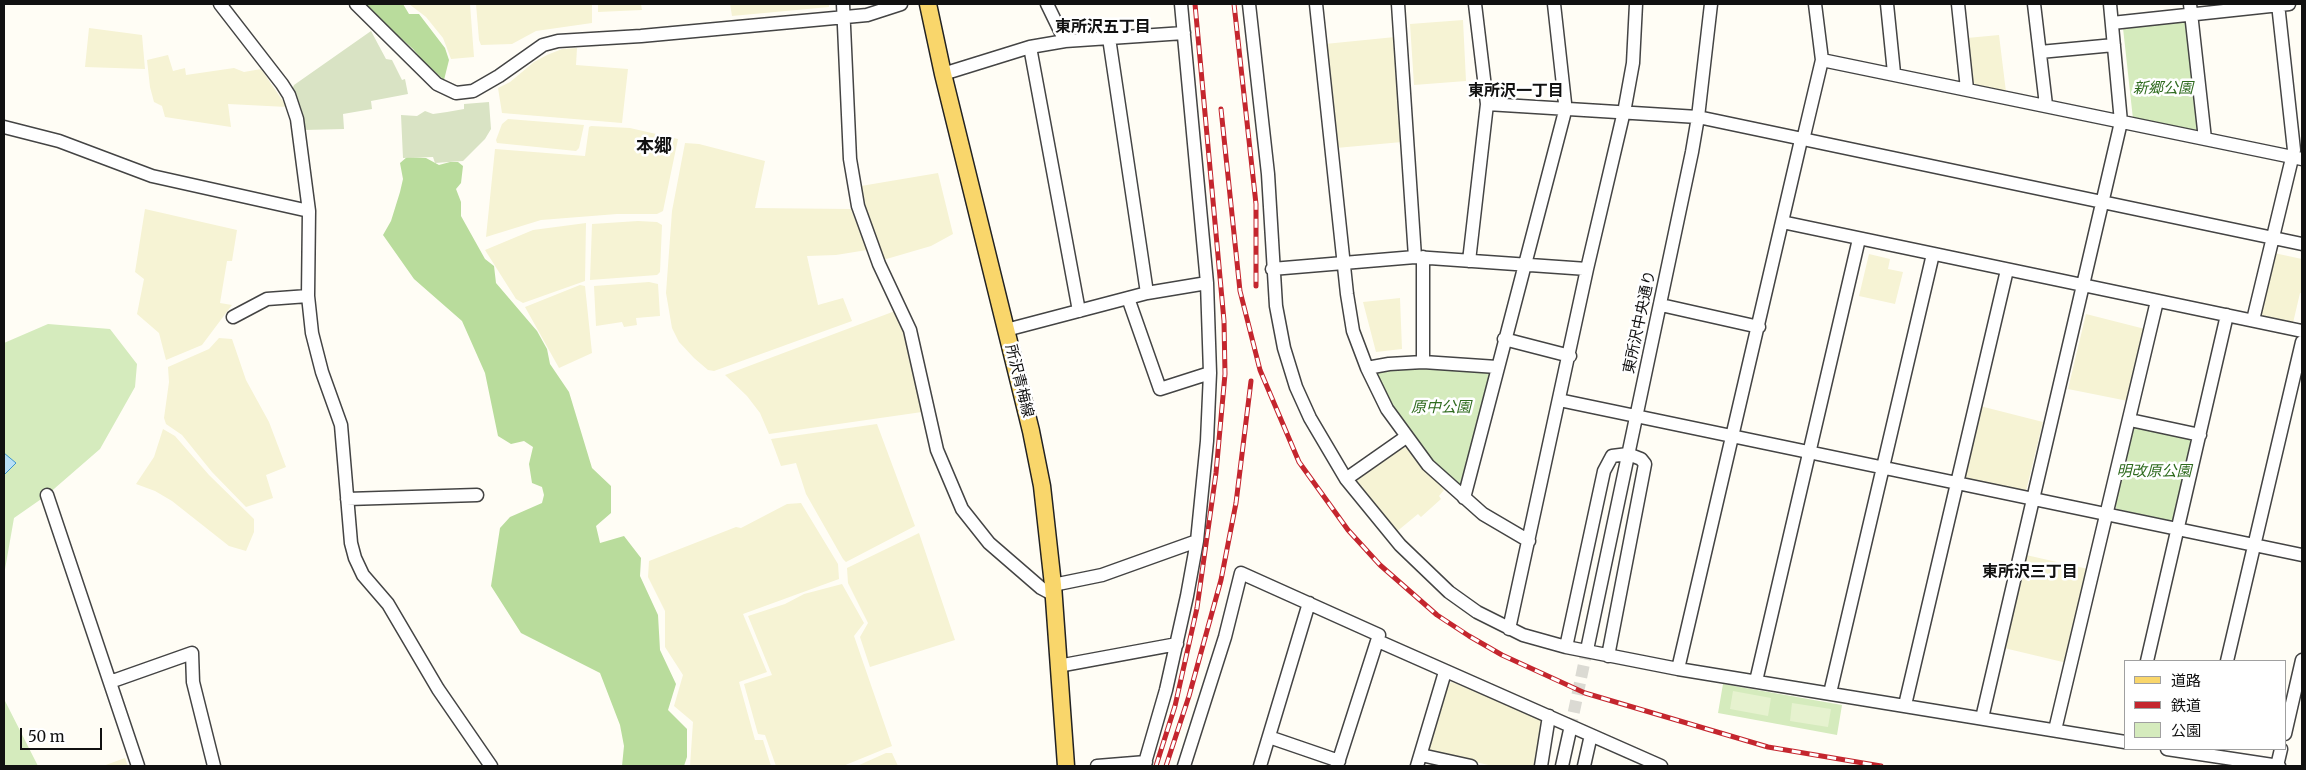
<!DOCTYPE html>
<html>
<head>
<meta charset="utf-8">
<style>
  body { margin:0 }
  #map { position:relative; width:2306px; height:770px; overflow:hidden; background:#fffdf5; font-family:Merriweather,"Noto Sans JP",serif }
  canvas { display:block }
  .frame { position:absolute; inset:0; border:5px solid #111; pointer-events:none }
  .legend { position:absolute; left:2124px; top:660px; width:162px; height:90px; box-sizing:border-box; background:#fff; border:1px solid #a0a0a0; margin:0; padding:6px 9px; list-style:none; font-size:15px; color:#111 }
  .legend li { display:flex; align-items:center; gap:10px; height:25px }
  .legend b { width:25px; border:1px solid #a0a0a0 }
  .scale { position:absolute; left:20px; top:728px; width:82px; height:22px; box-sizing:border-box; border:2px solid #111; border-top:0; padding-left:6px; font-size:15px; line-height:18px; white-space:nowrap; color:#111; -webkit-text-stroke:4px #fff; paint-order:stroke }
</style>
</head>
<body>
<div id="map">
<canvas width="2306" height="770"></canvas>
<div class="frame"></div>
<ul class="legend">
<li><b style="height:6px;background:#f9d66b"></b>道路</li>
<li><b style="height:6px;background:#c4262e"></b>鉄道</li>
<li><b style="height:14px;background:#d5ebbd"></b>公園</li>
</ul>
<div class="scale">50 m</div>
</div>
<script>
const ctx = document.querySelector('canvas').getContext('2d');
ctx.lineJoin = 'round';
function fillPath(path, color) {
  ctx.fillStyle = color;
  ctx.fill(path, 'evenodd');
}
function poly(rows) {
  const path = new Path2D();
  for (const r of rows) {
    path.moveTo(r[0], r[1]);
    for (let i = 2; i < r.length; i += 2) path.lineTo(r[i], r[i + 1]);
  }
  return path;
}
function stroke(path, color, width, dash) {
  ctx.strokeStyle = color;
  ctx.lineWidth = width;
  ctx.lineCap = dash ? 'butt' : 'round';
  ctx.setLineDash(dash || []);
  ctx.stroke(path);
}
function write(font, color, halo, rows, align = 'center') {
  ctx.font = font + ' Merriweather,"Noto Sans JP",serif';
  ctx.lineWidth = 5;
  ctx.setLineDash([]);
  ctx.textBaseline = 'middle';
  ctx.strokeStyle = halo;
  ctx.fillStyle = color;
  for (const [text, x, y, turn = 0] of rows) {
    ctx.save();
    ctx.translate(x, y);
    ctx.rotate((+turn || 0) * Math.PI / 180);
    ctx.textAlign = isNaN(turn) ? turn : align;
    if (halo) ctx.strokeText(text, 0, 0);
    ctx.fillText(text, 0, 0);
    ctx.restore();
  }
}
const farmland = poly([
  [409,4,470,4,474,57,451,59,443,38,426,17],
  [476,4,592,4,592,23,536,31,512,44,481,45,479,40],
  [598,4,641,4,642,10,598,12],
  [730,4,829,4,829,7,732,16],
  [1463,20,1466,81,1414,85,1410,24],
  [89,28,142,35,145,69,85,67],
  [1999,35,2006,92,1975,85,1972,82,1967,38],
  [1395,37,1402,142,1336,148,1325,44],
  [577,48,576,65,628,69,622,123,502,113,498,88,510,82,534,62,547,55,562,49],
  [168,55,173,71,185,68,186,75,234,68,244,72,261,69,287,107,228,104,231,127,165,117,162,106,154,102,150,87,147,60],
  [508,119,584,125,579,148,576,151,497,143,496,140,502,124],
  [591,126,630,128,678,139,663,211,657,214,617,214,541,220,486,237,495,149,585,156,589,127],
  [685,143,699,144,765,161,755,208,851,209,867,250,836,255,807,256,818,305,843,298,852,321,714,371,708,370,694,358,679,342,672,328,666,293,672,211],
  [938,173,953,234,931,246,883,260,862,205,861,186],
  [145,209,237,230,232,261,227,261,220,303,232,305,202,345,166,360,159,333,137,314,144,279,135,272],
  [638,221,657,222,662,225,660,272,657,275,590,280,592,224],
  [586,223,585,281,523,303,516,299,485,250,533,230],
  [2274,253,2302,259,2302,293,2300,293,2293,323,2260,316],
  [1869,254,1890,259,1888,269,1903,272,1895,304,1859,296],
  [649,282,658,284,660,316,636,318,637,325,624,327,622,322,596,326,594,286],
  [580,285,585,286,592,353,559,368,525,307],
  [1400,298,1402,349,1376,352,1363,302],
  [895,311,905,333,922,412,769,434,760,413,747,396,725,375],
  [2086,314,2145,329,2128,401,2068,389],
  [219,338,232,339,246,380,269,422,286,467,266,475,273,498,246,507,212,472,182,435,166,424,164,418,169,382,168,367,209,349],
  [1980,406,2043,422,2026,491,1967,479,1964,476],
  [877,424,915,526,846,562,843,559,806,494,796,463,781,466,771,439],
  [163,429,175,436,209,475,254,519,254,532,246,551,229,546,172,501,155,491,136,484,154,457],
  [1403,447,1407,448,1444,490,1439,496,1441,499,1421,517,1418,514,1395,533,1356,483,1357,479],
  [801,503,838,564,839,579,743,614,767,672,739,682,755,740,763,740,771,766,690,766,693,722,674,706,683,675,665,647,665,611,648,577,649,561,736,527,741,528,787,504],
  [919,533,955,640,870,667,860,637,868,623,848,583,847,568],
  [2026,555,2088,569,2067,663,2004,648],
  [842,584,864,623,854,636,892,746,843,766,776,766,765,735,758,734,744,684,772,675,748,616,785,604,804,594],
  [1452,682,1542,719,1544,723,1536,766,1493,766,1426,751,1448,684],
  [886,753,892,753,898,766,857,766],
  [125,758,128,766,103,766]
]);
const green = poly([
  [2187,20,2201,128,2197,132,2133,119,2123,28],
  [48,324,110,329,137,364,135,387,100,449,47,495,14,518,4,575,4,343],
  [1423,366,1488,371,1492,375,1463,483,1457,486,1434,463,1392,405,1377,374,1379,369],
  [2133,426,2194,438,2175,517,2172,521,2117,509,2115,506],
  [1723,684,1842,705,1837,735,1718,713],
  [4,699,38,766,4,766]
]);
const forest = poly([
  [362,4,403,4,409,14,419,14,445,48,449,60,444,80,423,61,413,49],
  [407,157,426,158,439,165,450,162,458,162,463,166,461,183,456,189,461,202,461,216,485,259,494,266,496,283,537,331,547,349,550,364,569,392,592,468,611,486,611,513,596,526,600,543,624,536,641,558,640,576,658,615,660,650,676,684,668,710,687,729,687,757,684,766,622,766,624,746,620,725,600,673,521,633,491,586,500,528,510,517,542,503,544,495,542,487,532,483,529,464,533,447,524,441,511,444,498,436,485,373,462,321,414,279,383,235,391,221,400,192,403,179,400,163]
]);
const cemetery = poly([
  [371,31,386,59,392,60,402,80,405,79,408,94,371,101,372,109,343,114,344,129,304,130,292,90,294,85],
  [489,102,491,129,485,139,463,161,435,163,433,157,403,158,401,115,417,116,425,111,433,114,447,112,464,109,464,104]
]);
const pitch = poly([
  [1733,691,1771,698,1768,716,1730,709],
  [1792,703,1831,709,1828,727,1790,721]
]);
const water = poly([
  [4,453,16,463,4,475,4,453]
]);
const minorTunnel = poly([
  [1570,730,1588,645]
]);
const minor = poly([
  [220,4,282,84,289,95,297,119,309,211,308,296,312,333,322,372,341,425,351,543,355,558,363,575,388,604,438,689,491,766],
  [356,4,437,84,456,93,473,91,499,76,543,45,558,41,641,36,867,15,901,4],
  [843,4,850,159,858,206,879,264,910,330,937,450,962,509,989,543,1041,588,1054,595],
  [1047,4,1065,41],
  [1249,4,1268,174,1276,306,1284,348,1296,387,1310,418,1346,479,1400,545,1449,592,1477,612,1523,635,1566,647,1678,669,2125,742],
  [1316,4,1347,294,1353,331,1367,368,1387,409,1428,465,1483,514,1529,541],
  [1398,4,1415,257],
  [1887,4,1894,73],
  [1958,4,1967,89],
  [2034,4,2046,105],
  [2190,4,2205,139],
  [2112,23,2289,4],
  [1109,38,1147,293],
  [1030,47,1079,311],
  [2040,52,2114,45],
  [1822,60,2302,159],
  [943,74,1030,47,1065,41,1184,33],
  [1487,104,1698,117,2302,244],
  [4,127,59,141,152,176,309,211],
  [1803,140,1822,60,1815,4],
  [1782,222,2302,331],
  [1423,257,1423,362],
  [1469,261,1487,104,1475,4],
  [1272,269,1415,257,1587,269],
  [1128,298,1160,389,1210,373],
  [1661,305,1759,327],
  [233,317,267,299,308,296],
  [2253,320,2294,150,2278,4],
  [1006,330,1147,293,1207,283],
  [1504,339,1570,356],
  [1367,368,1389,364,1423,362,1497,367],
  [1559,400,2302,555],
  [2130,420,2200,435],
  [1346,479,1406,437],
  [47,495,138,766],
  [1464,498,1564,115,1565,103,1554,4],
  [347,499,477,495],
  [1053,585,1102,575,1197,541],
  [1509,629,1587,269,1625,107,1633,63,1636,4],
  [1378,641,1661,766],
  [1588,645,1692,152,1698,117,1711,4],
  [1566,647,1604,471,1612,456,1628,454,1641,459,1645,464,1608,656],
  [2147,661,2227,315],
  [2227,661,2302,342],
  [1058,666,1177,644],
  [1678,669,1801,140],
  [1756,681,1859,239],
  [110,682,192,653,193,682,214,766],
  [1830,693,1933,254],
  [1905,705,2007,270],
  [1982,718,2121,122,2110,4],
  [2055,730,2157,301],
  [2285,734,2302,660],
  [1269,737,1339,761],
  [2167,749,2279,766],
  [1421,755,1471,766],
  [1097,766,1146,762],
  [1144,766,1166,690,1187,596,1197,541,1207,441,1210,373,1207,283,1181,4],
  [1184,766,1225,637,1241,573,1379,635,1337,766],
  [1260,766,1309,603],
  [1417,766,1445,672],
  [1541,766,1549,716],
  [1562,766,1570,730],
  [1584,766,1591,735],
  [2277,766,2281,749]
]);
const major = poly([
  [928,4,943,74,1031,431,1042,486,1053,585,1066,766]
]);
const rail = poly([
  [1234,4,1256,204,1256,286],
  [1221,109,1240,291,1260,370,1299,462,1348,530,1380,565,1437,615,1469,636,1502,655,1585,693,1768,747,1881,766],
  [1156,766,1175,706,1197,608,1216,473,1225,374,1224,321,1195,4],
  [1166,766,1189,696,1221,580,1236,503,1251,381]
]);
const parkNames = [
  ["新郷公園",2163,89],
  ["原中公園",1441,408],
  ["明改原公園",2154,472]
];
const streetNames = [
  ["東所沢中央通り",1640,322,-78],
  ["所沢青梅線",1019,381,76]
];
const neighbourhoodNames = [
  ["東所沢五丁目",1103,27],
  ["東所沢一丁目",1516,91],
  ["東所沢三丁目",2030,572]
];
const quarterNames = [
  ["本郷",654,147]
];
fillPath(farmland, '#f6f3d4');
fillPath(green, '#d5ebbd');
fillPath(forest, '#b9dc9c');
fillPath(cemetery, '#d9e3c4');
fillPath(pitch, '#e6f2cf');
fillPath(water, '#b9e0f7');
stroke(water, '#3f96cf', 1);
stroke(minorTunnel, '#dbdad3', 12, [12, 6]);
stroke(minor, '#444', 15);
stroke(major, '#222', 19);
stroke(minor, '#fff', 12);
stroke(major, '#f9d66b', 16);
stroke(rail, '#c4262e', 5);
stroke(rail, '#fff', 3, [9]);
write('italic 15px', '#2f6b1f', '#fff', parkNames);
write('15px', '#111', '#fff', streetNames);
write('bold 16px', '#111', '#fff', neighbourhoodNames);
write('bold 18px', '#111', '#fff', quarterNames);
</script>
</body>
</html>
